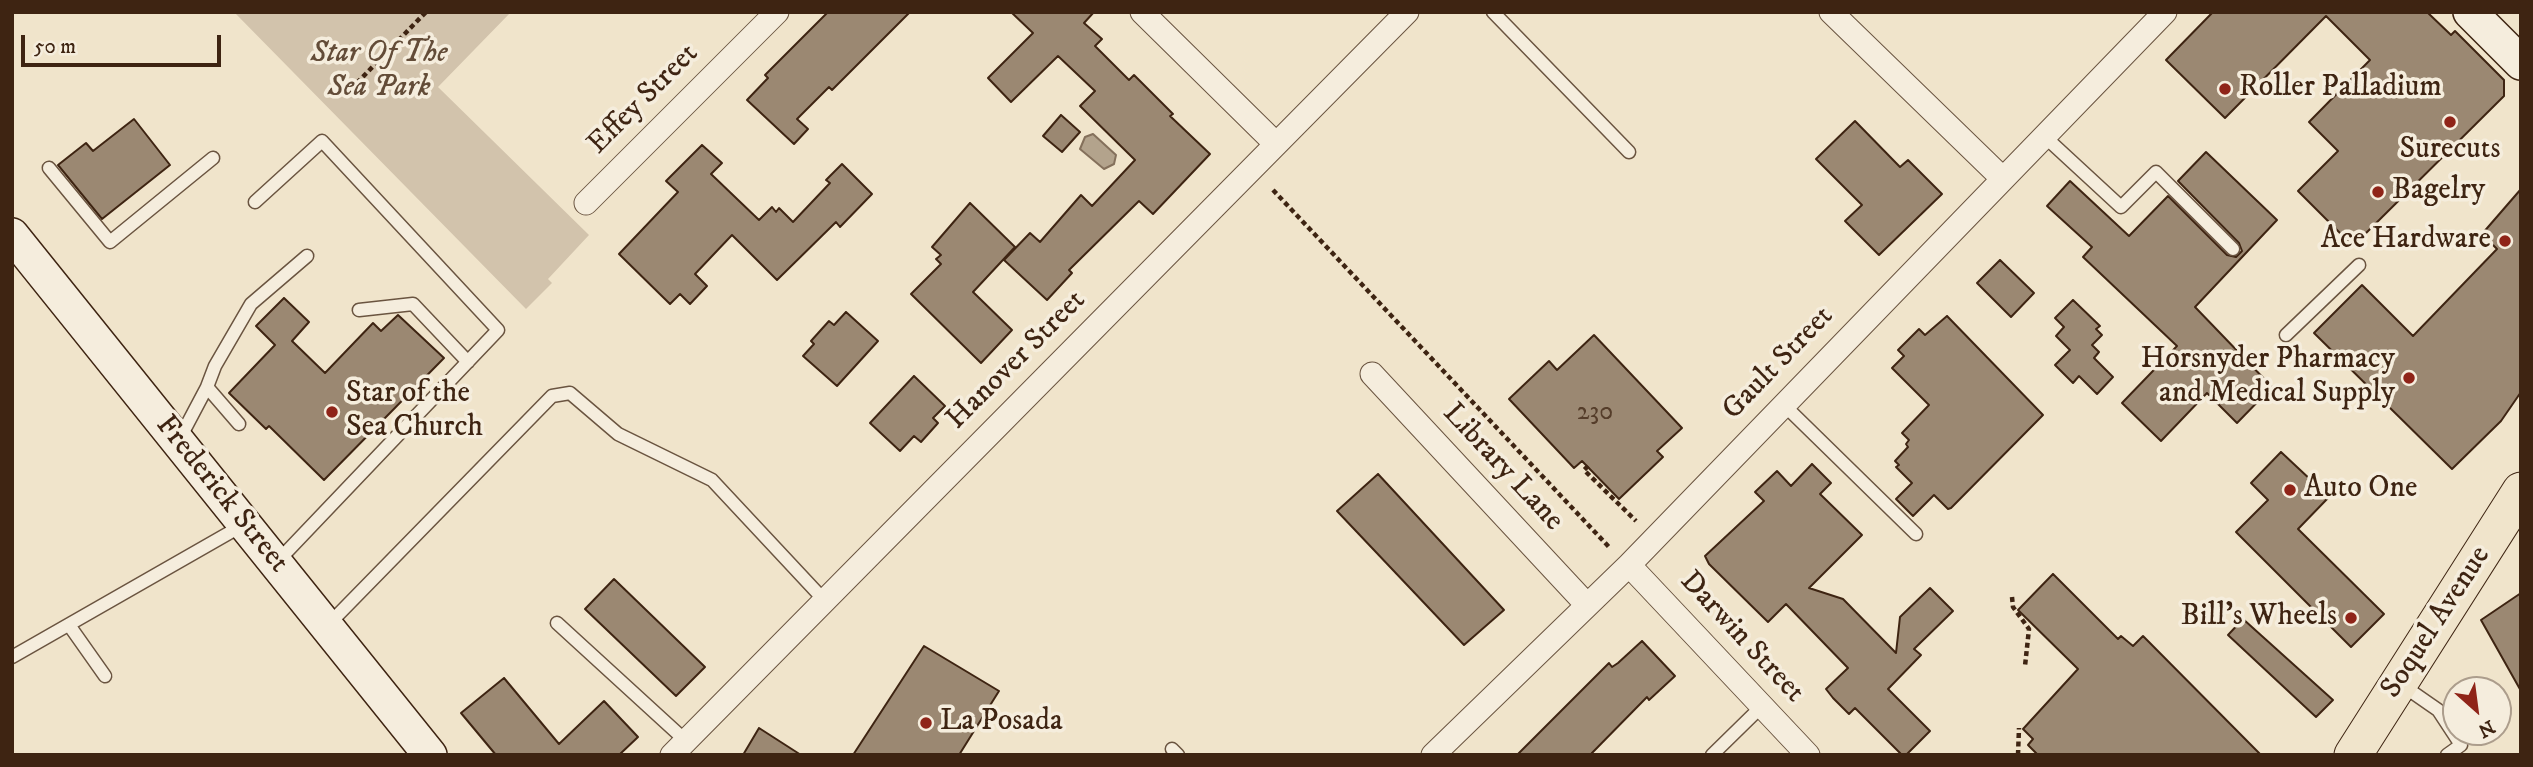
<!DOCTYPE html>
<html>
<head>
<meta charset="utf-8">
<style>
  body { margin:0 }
  #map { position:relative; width:2533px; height:767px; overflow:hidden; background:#f0e4cb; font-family:"IM FELL DW Pica",serif }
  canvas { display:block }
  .frame { position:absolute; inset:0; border:14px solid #3e2412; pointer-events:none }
  .north { position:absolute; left:2442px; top:676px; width:70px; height:70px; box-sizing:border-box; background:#f5eddd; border:2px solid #ac9d8c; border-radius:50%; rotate:152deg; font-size:19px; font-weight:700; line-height:28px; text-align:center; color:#3e2412 }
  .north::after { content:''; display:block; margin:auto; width:24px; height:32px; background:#8f2418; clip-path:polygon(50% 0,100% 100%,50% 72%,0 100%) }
  .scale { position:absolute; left:21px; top:35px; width:200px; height:32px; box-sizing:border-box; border:4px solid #3e2412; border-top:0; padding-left:9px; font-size:21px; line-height:24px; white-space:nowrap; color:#3e2412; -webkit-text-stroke:5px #f5eddd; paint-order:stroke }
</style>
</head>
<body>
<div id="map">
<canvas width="2533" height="767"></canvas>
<div class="frame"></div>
<div class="north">N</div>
<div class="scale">50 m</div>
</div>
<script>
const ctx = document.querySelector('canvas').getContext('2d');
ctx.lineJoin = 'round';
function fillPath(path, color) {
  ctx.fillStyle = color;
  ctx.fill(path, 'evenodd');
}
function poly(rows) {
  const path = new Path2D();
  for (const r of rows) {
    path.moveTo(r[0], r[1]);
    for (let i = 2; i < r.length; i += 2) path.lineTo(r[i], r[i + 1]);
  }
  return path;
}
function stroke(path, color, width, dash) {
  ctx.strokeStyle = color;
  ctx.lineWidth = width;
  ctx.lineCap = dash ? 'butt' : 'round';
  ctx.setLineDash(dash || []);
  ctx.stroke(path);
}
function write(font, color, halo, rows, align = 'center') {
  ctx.font = font + ' "IM FELL DW Pica",serif';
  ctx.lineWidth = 7;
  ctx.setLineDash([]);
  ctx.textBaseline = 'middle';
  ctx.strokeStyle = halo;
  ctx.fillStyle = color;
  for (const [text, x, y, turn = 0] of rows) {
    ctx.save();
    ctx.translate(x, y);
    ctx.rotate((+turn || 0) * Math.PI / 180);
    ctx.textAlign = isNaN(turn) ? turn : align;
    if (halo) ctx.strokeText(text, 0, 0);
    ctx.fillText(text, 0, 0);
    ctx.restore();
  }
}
const green = poly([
  [234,12,511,12,438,87,589,235,548,279,552,283,526,309]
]);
const water = poly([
  [1093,134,1116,155,1114,164,1104,169,1080,149,1085,137,1093,134]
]);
const building = poly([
  [828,12,910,12,832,90,829,87,797,119,808,129,794,144,747,100,768,78,765,75,828,12],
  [1011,12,1094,12,1084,23,1102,39,1095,46,1129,80,1134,75,1173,114,1170,116,1210,154,1153,214,1139,201,1069,270,1072,273,1047,300,1004,260,1030,233,1040,242,1081,195,1092,206,1135,160,1080,106,1095,91,1058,56,1011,102,988,78,1033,33,1011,12],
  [2213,12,2427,12,2451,35,2455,31,2504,80,2504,96,2353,246,2298,191,2338,151,2309,122,2370,60,2326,16,2225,118,2166,60,2213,12],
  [1061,115,1080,132,1062,152,1043,136,1061,115],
  [134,119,170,165,102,219,58,165,86,143,93,151,134,119],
  [1855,121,1900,167,1908,160,1942,194,1879,255,1845,221,1862,205,1816,159,1855,121],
  [702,145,722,163,711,174,759,220,772,207,776,212,779,208,793,222,830,183,826,180,842,164,872,194,840,227,836,222,777,280,732,235,695,274,707,286,690,304,680,294,670,304,619,254,678,192,666,181,702,145],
  [2206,152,2277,220,2195,307,2272,387,2237,423,2207,393,2161,441,2122,403,2177,346,2083,257,2092,247,2047,206,2070,181,2129,236,2168,196,2227,255,2236,257,2242,251,2239,243,2178,181,2206,152],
  [2521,189,2521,392,2501,421,2452,469,2314,333,2362,285,2413,336,2497,249,2482,234,2521,189],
  [970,203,1015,247,973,292,1012,330,981,363,911,294,941,264,936,259,941,255,932,247,970,203],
  [2000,260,2034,293,2011,317,1977,283,2000,260],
  [284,298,309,322,292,341,325,373,373,323,381,331,398,315,444,358,324,480,269,426,266,429,229,393,275,345,256,326,284,298],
  [2073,300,2100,326,2096,329,2102,335,2092,345,2099,352,2094,358,2113,377,2097,394,2079,376,2073,383,2055,365,2070,350,2056,336,2064,327,2055,318,2073,300],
  [846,312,878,341,837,386,803,356,814,344,811,341,829,321,834,325,846,312],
  [1947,316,2043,415,1951,508,1948,509,1934,495,1913,516,1896,499,1912,483,1896,467,1899,465,1895,461,1908,447,1906,444,1909,440,1902,433,1929,405,1892,368,1904,356,1898,350,1919,329,1925,335,1947,316],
  [1594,335,1682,428,1657,451,1663,457,1619,499,1582,461,1574,468,1509,399,1549,361,1557,370,1594,335],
  [914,376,945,406,933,418,938,423,921,442,914,436,900,451,870,423,914,376],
  [2281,452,2329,497,2298,529,2384,614,2351,647,2236,532,2268,500,2251,483,2281,452],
  [1812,464,1831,483,1820,494,1862,535,1809,588,1843,599,1896,653,1900,617,1930,588,1953,611,1914,649,1921,655,1888,689,1930,731,1906,755,1902,755,1855,708,1849,714,1833,698,1826,689,1848,668,1786,604,1768,622,1709,564,1705,556,1764,501,1755,492,1777,471,1791,486,1812,464],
  [1378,474,1504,610,1464,645,1337,511,1378,474],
  [2053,574,2118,639,2121,636,2133,646,2143,636,2261,755,2038,755,2028,745,2033,739,2023,729,2078,669,2018,610,2053,574],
  [614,579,705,667,676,696,585,609,614,579],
  [2521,593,2521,691,2481,620,2521,593],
  [2243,619,2333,700,2316,717,2228,635,2243,619],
  [1642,641,1675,676,1649,700,1647,697,1590,755,1517,755,1609,663,1612,667,1618,663,1642,641],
  [924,646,999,691,959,755,853,755,924,646],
  [504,678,559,744,604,701,638,737,619,755,496,755,461,713,504,678],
  [759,728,801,755,743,755,759,728]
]);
const path = poly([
  [351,89,426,12],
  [1273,190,1609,547],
  [1588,466,1584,470,1636,521],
  [2012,597,2013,607,2029,629,2025,666],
  [2018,755,2019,728]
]);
const lane = poly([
  [1493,12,1629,152],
  [2043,135,2121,207,2156,172,2233,249],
  [49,168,110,242,213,158],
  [255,202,322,141,498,330,276,563],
  [359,310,413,304,468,362],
  [2286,335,2359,265],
  [1783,404,1916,534],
  [239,424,207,387,215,366,251,304,307,256],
  [180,438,207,387],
  [557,623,686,741],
  [69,625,105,676],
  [327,626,552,396,570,393,618,434,712,480,825,601],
  [12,657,243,525],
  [2402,685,2438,710,2461,745,2447,755],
  [1172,749,1178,755],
  [1712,755,1762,706]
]);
const street = poly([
  [1142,12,1276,144],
  [1831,12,2002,178],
  [586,203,777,12],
  [1372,374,1587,605],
  [1629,565,1808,755],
  [672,755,1407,12],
  [1433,755,1629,565,2165,12]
]);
const secondary = poly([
  [2470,12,2521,63],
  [12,235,430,755]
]);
const primary = poly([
  [2353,755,2521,491]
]);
const markers = [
  [2225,89,7,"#8f2418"],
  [2450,122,7,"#8f2418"],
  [2378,192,7,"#8f2418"],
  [2505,241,7,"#8f2418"],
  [2409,378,7,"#8f2418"],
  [332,412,7,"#8f2418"],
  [2290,490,7,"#8f2418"],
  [2351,618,7,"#8f2418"],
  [926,723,7,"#8f2418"]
];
const numberNames = [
  ["230",1595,414]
];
const parkNames = [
  ["Star Of The",379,55],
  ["Sea Park",379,89]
];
const poiNames = [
  ["Roller Palladium",2239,89],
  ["Surecuts",2450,151,"center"],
  ["Bagelry",2392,192],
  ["Ace Hardware",2491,241,"right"],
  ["Horsnyder Pharmacy",2395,361,"right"],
  ["and Medical Supply",2395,395,"right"],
  ["Star of the",346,395],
  ["Sea Church",346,429],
  ["Auto One",2304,490],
  ["Bill's Wheels",2337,618,"right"],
  ["La Posada",940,723]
];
const streetNames = [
  ["Effey Street",644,100,-45],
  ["Hanover Street",1017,361,-45],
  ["Gault Street",1779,364,-46],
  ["Library Lane",1502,468,47],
  ["Frederick Street",221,495,51],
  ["Soquel Avenue",2437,623,-57],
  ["Darwin Street",1741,638,47]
];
fillPath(green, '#d2c3ac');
fillPath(water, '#b3a38c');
stroke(water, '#84705b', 2);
fillPath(building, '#9b8872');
stroke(building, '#3e2412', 2);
stroke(lane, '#6a5440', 15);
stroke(street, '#6a5440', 25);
stroke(secondary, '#3e2412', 36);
stroke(primary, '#3e2412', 39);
stroke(path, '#3e2412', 4.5, [5, 3.5]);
stroke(lane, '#f5eddd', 12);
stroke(street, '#f5eddd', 23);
stroke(secondary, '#f5eddd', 33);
stroke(primary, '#f0e4cb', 37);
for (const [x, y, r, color] of markers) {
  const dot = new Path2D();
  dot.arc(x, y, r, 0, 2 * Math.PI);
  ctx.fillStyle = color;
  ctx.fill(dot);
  stroke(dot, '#f5eddd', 2.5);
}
write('26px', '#553d2a', null, numberNames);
write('italic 30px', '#634c38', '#f5eddd', parkNames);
write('30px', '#3e2412', '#f5eddd', poiNames, 'left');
write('30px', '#3e2412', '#f5eddd', streetNames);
</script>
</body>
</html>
